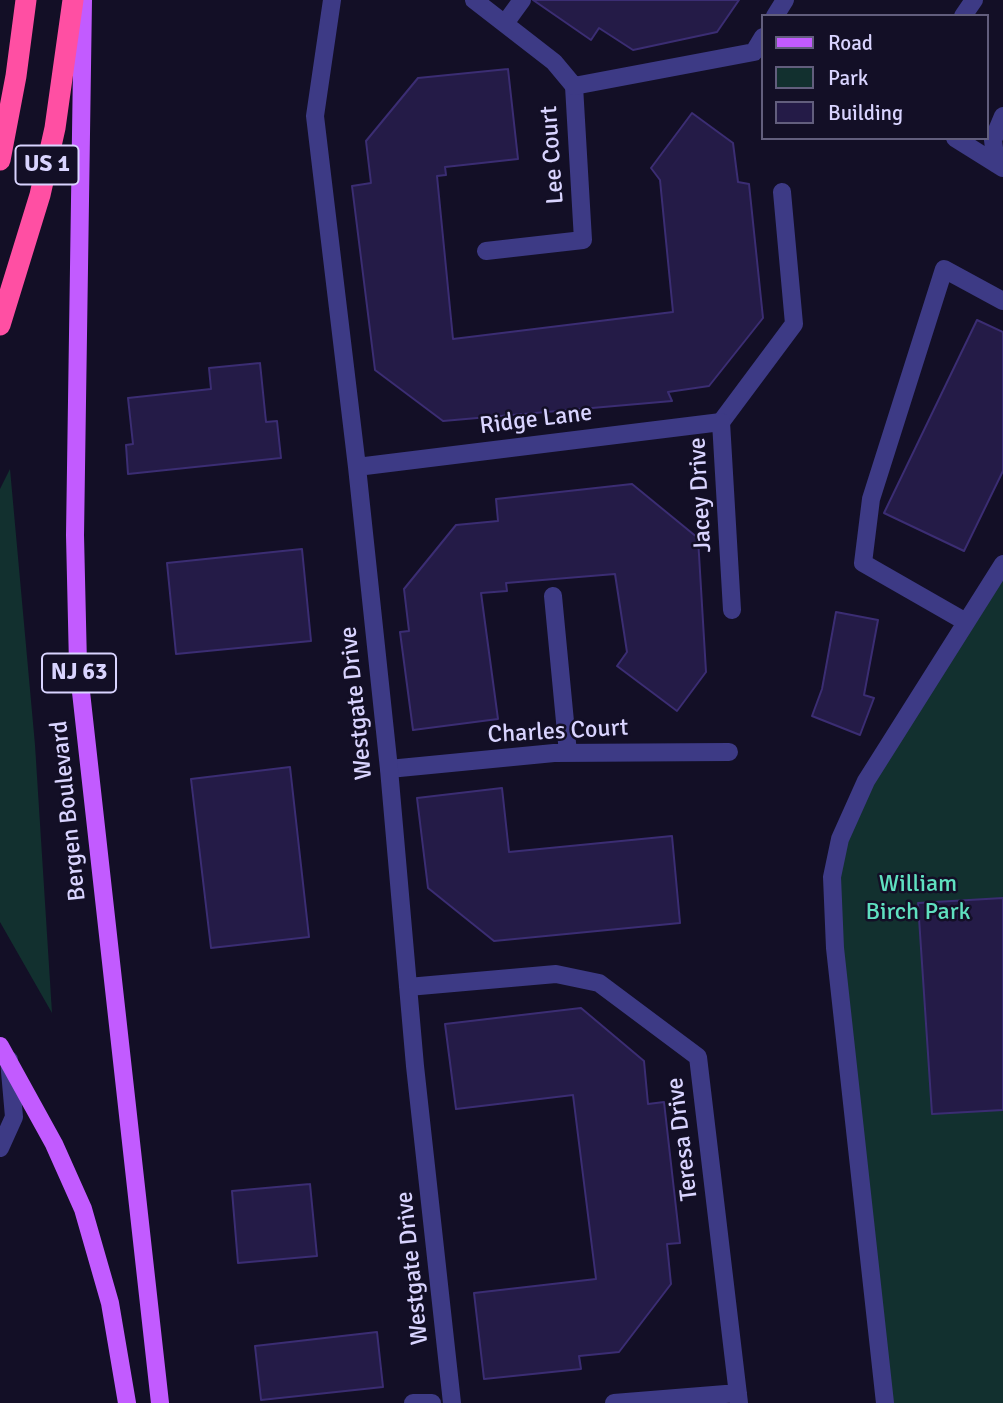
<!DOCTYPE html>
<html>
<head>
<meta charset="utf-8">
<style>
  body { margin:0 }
  #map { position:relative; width:1003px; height:1403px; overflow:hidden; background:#130f26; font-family:Signika,sans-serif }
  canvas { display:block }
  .legend { position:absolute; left:761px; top:14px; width:228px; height:126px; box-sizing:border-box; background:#130f26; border:2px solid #625e7d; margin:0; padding:9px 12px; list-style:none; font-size:21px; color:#d9d4ff }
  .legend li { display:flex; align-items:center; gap:14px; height:35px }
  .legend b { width:35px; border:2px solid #625e7d }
</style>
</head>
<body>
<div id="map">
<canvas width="1003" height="1403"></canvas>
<ul class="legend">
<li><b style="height:9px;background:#c25bff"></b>Road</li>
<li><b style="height:19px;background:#12302f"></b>Park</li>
<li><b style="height:19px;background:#241b47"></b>Building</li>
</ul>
</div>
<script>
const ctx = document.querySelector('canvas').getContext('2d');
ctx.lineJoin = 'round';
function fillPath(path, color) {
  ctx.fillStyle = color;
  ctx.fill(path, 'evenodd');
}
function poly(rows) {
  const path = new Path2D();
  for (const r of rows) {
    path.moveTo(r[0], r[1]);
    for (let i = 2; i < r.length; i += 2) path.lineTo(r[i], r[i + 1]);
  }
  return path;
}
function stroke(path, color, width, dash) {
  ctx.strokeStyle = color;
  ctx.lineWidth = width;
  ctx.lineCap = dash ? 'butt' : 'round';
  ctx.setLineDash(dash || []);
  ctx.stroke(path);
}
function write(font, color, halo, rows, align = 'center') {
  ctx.font = font + ' Signika,sans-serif';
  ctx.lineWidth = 5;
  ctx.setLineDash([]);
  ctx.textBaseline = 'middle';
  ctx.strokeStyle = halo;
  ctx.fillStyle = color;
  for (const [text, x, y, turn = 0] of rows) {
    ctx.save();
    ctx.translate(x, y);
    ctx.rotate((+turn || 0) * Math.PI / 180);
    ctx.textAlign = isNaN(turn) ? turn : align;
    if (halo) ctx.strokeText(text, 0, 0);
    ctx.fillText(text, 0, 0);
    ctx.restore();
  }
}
const green = poly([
  [10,469,35,745,52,1013,0,922,0,489],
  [1003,564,1003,1403,885,1403,835,948,840,839]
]);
const building = poly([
  [533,0,739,0,717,32,633,50,599,28,591,40,533,0],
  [508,69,518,159,445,167,446,175,437,176,453,339,673,312,660,180,651,168,692,113,733,143,738,182,749,184,763,318,709,386,668,392,672,401,443,421,375,370,352,186,371,183,366,141,418,78,508,69],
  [977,320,1003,332,1003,471,964,551,884,513,977,320],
  [260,363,266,422,277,421,281,458,128,474,126,445,133,444,128,398,211,389,209,368,260,363],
  [632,484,698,538,706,672,677,711,617,666,627,652,615,574,506,583,507,591,481,593,498,719,413,730,400,632,409,631,404,589,456,525,498,521,496,499,632,484],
  [302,549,311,641,176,654,167,563,302,549],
  [836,612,878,620,864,695,874,698,860,735,812,716,822,689,836,612],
  [290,767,309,937,211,948,191,779,290,767],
  [502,788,509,852,672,836,680,923,494,941,428,888,417,798,502,788],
  [1003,898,1003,1110,932,1114,918,903,1003,898],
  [581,1008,644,1061,648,1104,664,1102,680,1243,667,1244,671,1284,619,1352,579,1356,581,1369,484,1379,474,1293,596,1279,573,1095,456,1109,445,1024,581,1008],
  [310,1184,317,1256,238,1263,232,1191,310,1184],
  [377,1332,383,1387,261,1400,255,1346,377,1332]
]);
const lane = poly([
  [963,16,974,0],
  [955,138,1003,168],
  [996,164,993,140,1003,116],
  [486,251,583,240,574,86],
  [721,422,794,324,782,192],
  [553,596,568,753],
  [966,622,863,563,871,499,944,269,1003,301],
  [389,769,554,753,729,752],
  [0,1148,14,1117,9,1060],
  [885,1403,835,948,832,877,840,839,866,781,1003,564]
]);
const street = poly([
  [332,0,315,116,357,467,389,769,415,1066,452,1403],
  [474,0,554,62,574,86,754,52,763,37],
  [775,16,785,0],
  [506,22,522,0],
  [357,467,721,422,732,610],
  [408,987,556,974,599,983,698,1057,739,1403],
  [413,1403,432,1403],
  [614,1403,738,1393]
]);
const primary = poly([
  [83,0,75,535,78,665,160,1403],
  [0,1046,54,1144,83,1209,110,1303,127,1403]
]);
const highway = poly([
  [0,160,16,76,26,0],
  [0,325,40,195,55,128,73,0]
]);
const shields = [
  [47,165,63],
  [79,673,74]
];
const shieldNames = [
  ["US 1",47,165],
  ["NJ 63",79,673]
];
const streetNames = [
  ["Lee Court",553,155,-94],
  ["Ridge Lane",536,420,-7],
  ["Jacey Drive",701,495,-93],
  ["Westgate Drive",357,703,-96],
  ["Charles Court",558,732,-3],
  ["Bergen Boulevard",69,811,-96],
  ["Teresa Drive",683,1139,-97],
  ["Westgate Drive",413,1268,-96]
];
const parkNames = [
  ["William",918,885],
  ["Birch Park",918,913]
];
fillPath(green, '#12302f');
fillPath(building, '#241b47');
stroke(building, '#3b2d73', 2);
stroke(lane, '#3d3a85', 18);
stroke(street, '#3d3a85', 18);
stroke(primary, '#c25bff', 18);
stroke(highway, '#ff4fa3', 21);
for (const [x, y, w] of shields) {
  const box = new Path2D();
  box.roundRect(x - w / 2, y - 19.5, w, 39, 5);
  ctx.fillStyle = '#130f26';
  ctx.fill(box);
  stroke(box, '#d9d4ff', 2);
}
write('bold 23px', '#d9d4ff', null, shieldNames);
write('24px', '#d9d4ff', '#130f26', streetNames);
write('24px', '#5fe0c0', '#130f26', parkNames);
</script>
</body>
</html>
